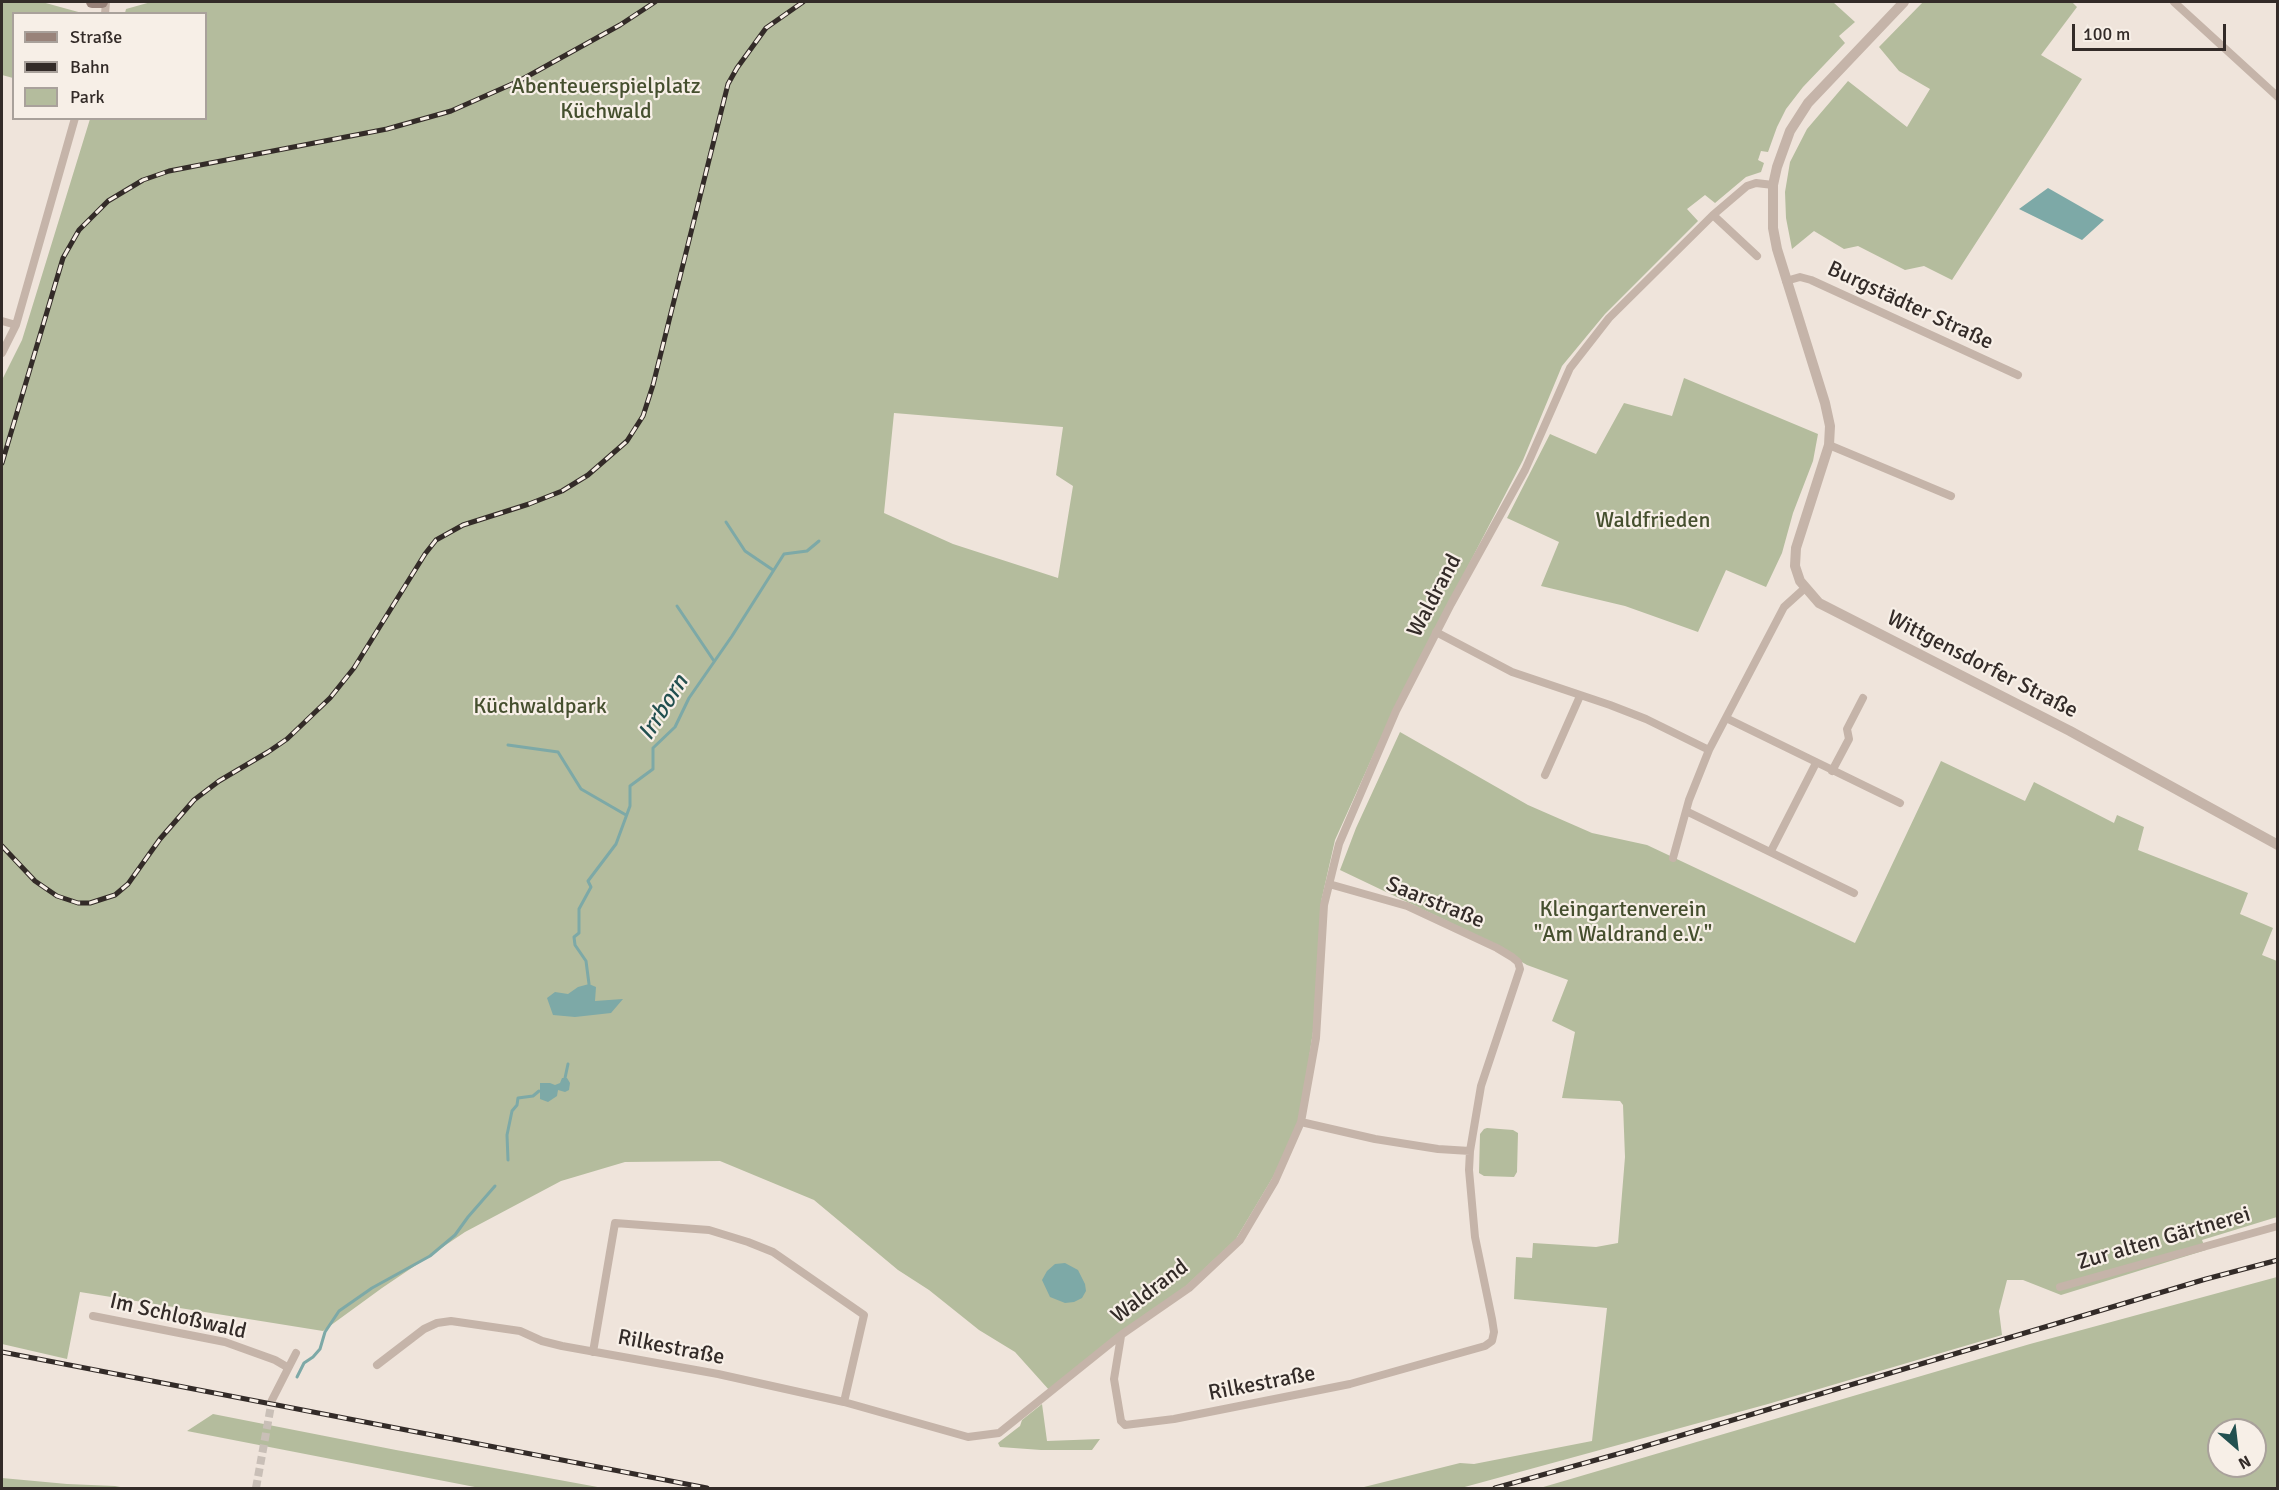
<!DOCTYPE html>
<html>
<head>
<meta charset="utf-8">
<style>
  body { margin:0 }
  #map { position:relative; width:2279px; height:1490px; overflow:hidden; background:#efe4db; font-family:Signika,sans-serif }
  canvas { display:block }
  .frame { position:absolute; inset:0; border:3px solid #332b28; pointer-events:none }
  .legend { position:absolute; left:12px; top:12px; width:195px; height:108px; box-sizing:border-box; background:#f7efe7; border:2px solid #a9a19b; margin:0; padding:8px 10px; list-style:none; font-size:18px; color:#332b28 }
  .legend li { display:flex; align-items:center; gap:12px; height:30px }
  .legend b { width:30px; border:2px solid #a9a19b }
  .north { position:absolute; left:2207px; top:1418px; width:60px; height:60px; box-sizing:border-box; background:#f7efe7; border:2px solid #a9a19b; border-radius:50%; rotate:152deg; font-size:16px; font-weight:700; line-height:24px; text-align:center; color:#332b28 }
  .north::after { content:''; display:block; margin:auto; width:21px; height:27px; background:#225050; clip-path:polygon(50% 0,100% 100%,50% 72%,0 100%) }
  .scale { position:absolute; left:2072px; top:24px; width:154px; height:27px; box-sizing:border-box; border:3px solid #332b28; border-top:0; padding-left:8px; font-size:18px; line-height:21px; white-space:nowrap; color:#332b28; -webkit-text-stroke:4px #f7efe7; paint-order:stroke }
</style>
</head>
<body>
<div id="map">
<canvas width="2279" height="1490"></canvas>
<div class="frame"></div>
<ul class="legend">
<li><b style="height:8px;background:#99837a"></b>Straße</li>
<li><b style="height:8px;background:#332b28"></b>Bahn</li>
<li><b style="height:16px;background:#b4bc9d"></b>Park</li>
</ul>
<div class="north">N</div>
<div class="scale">100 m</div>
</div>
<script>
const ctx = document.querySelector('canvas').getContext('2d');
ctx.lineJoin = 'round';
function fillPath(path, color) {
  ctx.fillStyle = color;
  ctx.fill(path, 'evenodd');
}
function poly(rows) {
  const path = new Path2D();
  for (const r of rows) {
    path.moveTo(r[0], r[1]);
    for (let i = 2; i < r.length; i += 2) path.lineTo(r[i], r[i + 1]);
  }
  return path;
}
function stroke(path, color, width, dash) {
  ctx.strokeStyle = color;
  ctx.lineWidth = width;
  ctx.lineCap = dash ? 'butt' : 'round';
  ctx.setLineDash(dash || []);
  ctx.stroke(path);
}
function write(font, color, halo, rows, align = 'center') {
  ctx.font = font + ' Signika,sans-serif';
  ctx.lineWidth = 4.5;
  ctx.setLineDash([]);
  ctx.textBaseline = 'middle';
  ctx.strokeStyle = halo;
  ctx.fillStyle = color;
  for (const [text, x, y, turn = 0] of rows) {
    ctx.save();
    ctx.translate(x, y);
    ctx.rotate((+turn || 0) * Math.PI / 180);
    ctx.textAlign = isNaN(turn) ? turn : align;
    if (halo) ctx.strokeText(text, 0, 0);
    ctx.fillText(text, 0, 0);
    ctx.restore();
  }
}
const green = poly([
  [2,2,42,2,82,13,14,14,13,78,2,75],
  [151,2,1833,2,1855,22,1839,36,1845,43,1803,87,1786,109,1777,127,1768,152,1761,151,1758,160,1764,163,1761,172,1746,177,1715,203,1705,195,1687,209,1698,221,1605,314,1562,366,1523,460,1394,709,1335,840,1321,902,1318,998,1300,1119,1273,1177,1236,1239,1186,1286,1050,1391,1015,1352,979,1330,929,1290,898,1270,814,1200,720,1161,625,1162,561,1181,465,1232,382,1288,323,1331,80,1292,67,1359,2,1344,2,380,22,340,90,119,206,118,206,14,125,13,126,9],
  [894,413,1063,427,1056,475,1073,486,1058,578,953,544,884,513],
  [1923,2,2072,2,2077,7,2041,55,2082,79,1952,280,1924,266,1905,270,1858,246,1844,249,1814,231,1792,249,1786,218,1785,192,1790,162,1807,129,1848,81,1907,127,1930,89,1899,71,1879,47],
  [1684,378,1818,434,1813,461,1793,513,1782,553,1766,587,1726,570,1698,632,1625,606,1541,586,1559,542,1507,518,1550,434,1596,454,1624,403,1672,416],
  [1400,732,1528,805,1592,833,1647,845,1855,943,1941,761,2025,801,2034,782,2114,823,2117,815,2144,827,2138,850,2248,893,2240,914,2273,928,2262,955,2277,961,2277,1217,2202,1240,2206,1250,2061,1295,2023,1280,2007,1280,1999,1311,2002,1335,1768,1404,1461,1488,1360,1488,1460,1463,1474,1464,1592,1441,1607,1308,1514,1299,1516,1257,1532,1258,1533,1243,1596,1247,1618,1243,1625,1157,1623,1105,1620,1101,1562,1098,1575,1032,1552,1021,1568,980,1527,965,1468,931,1340,870,1356,828],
  [1487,1128,1513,1130,1518,1133,1517,1172,1514,1177,1484,1176,1479,1173,1480,1134,1484,1129],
  [2277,1277,2277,1488,1540,1488,2030,1344],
  [2219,1430,2255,1430,2255,1466,2219,1466],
  [1042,1404,1047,1441,1100,1439,1092,1450,1041,1450,1000,1447,998,1443,1020,1426,1022,1420],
  [213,1414,396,1450,603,1488,480,1488,187,1431],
  [2,1478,67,1484,115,1486,126,1488,2,1488]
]);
const water = poly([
  [2048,188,2104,220,2082,240,2019,209],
  [589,984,596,987,595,1001,623,999,611,1013,575,1017,553,1015,547,998,555,992,568,994,578,987],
  [562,1078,567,1078,570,1083,569,1090,565,1092,558,1090,557,1096,548,1102,540,1099,540,1083,550,1083,555,1085,560,1083],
  [1065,1263,1078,1270,1085,1284,1086,1291,1082,1298,1074,1302,1065,1303,1050,1297,1042,1280,1047,1271,1055,1264]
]);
const stream = poly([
  [726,522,745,551,773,570],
  [677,606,714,661],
  [508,745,558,752,581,789,626,815],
  [589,984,586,961,575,945,574,937,579,933,579,909,591,887,588,881,616,844,630,806,630,786,653,769,653,748,675,727,689,698,732,636,784,554,807,551,819,541],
  [565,1078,568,1064],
  [508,1160,507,1135,512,1111,517,1105,518,1098,533,1096,539,1091],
  [297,1377,304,1363,313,1357,320,1349,325,1332,339,1311,372,1288,430,1256,455,1235,468,1217,495,1186]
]);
const minorTunnel = poly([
  [256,1488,272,1400]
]);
const minor = poly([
  [2174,2,2278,97],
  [105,14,106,2],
  [1713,215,1757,256],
  [1786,281,1800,277,1811,280,2018,375],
  [2,321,16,325],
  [2,353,16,325,75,118],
  [1829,445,1951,496],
  [1436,632,1512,672,1610,705,1646,719,1709,750],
  [1726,718,1900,803],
  [1832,771,1849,739,1847,729,1863,698],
  [1545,775,1580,696],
  [1686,811,1854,893],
  [1771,851,1816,763],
  [1673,858,1689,800,1709,750,1784,607,1805,588],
  [1301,1122,1375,1139,1438,1149,1470,1151],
  [2060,1287,2278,1226],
  [93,1316,225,1342,275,1360,287,1367],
  [1121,1336,1114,1379,1121,1421,1125,1425,1174,1419,1350,1384,1485,1346,1492,1341,1494,1332,1492,1319,1475,1237,1469,1170,1470,1151,1481,1086,1520,969,1518,962,1512,957,1497,948,1407,906,1329,884],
  [593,1352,615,1223,709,1230,748,1242,773,1252,864,1315,844,1402],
  [377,1365,424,1329,437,1323,451,1321,520,1331,542,1341,562,1346,718,1374,844,1402,968,1437,999,1433,1121,1335,1189,1288,1240,1240,1275,1181,1301,1122,1316,1038,1324,905,1339,844,1396,711,1451,604,1525,470,1570,368,1609,318,1713,215,1747,186,1756,183,1773,185],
  [272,1400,296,1353]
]);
const tertiary = poly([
  [1904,2,1808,103,1790,131,1777,167,1773,185,1773,228,1777,249,1825,403,1830,426,1829,445,1796,548,1795,566,1800,581,1819,603,2070,731,2278,845]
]);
const secondary = poly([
  [92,2,102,2]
]);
const rail = poly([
  [2,463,63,258,79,230,108,201,143,180,169,171,387,129,451,111,519,81,620,25,655,2],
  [2,846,35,881,57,896,78,903,90,903,115,895,128,884,160,839,194,800,219,781,268,752,287,739,330,698,354,668,425,554,436,540,463,525,529,504,562,491,588,475,627,441,643,416,653,385,728,84,737,68,766,28,803,2],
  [2,1352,707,1488],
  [1495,1488,1632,1450,2206,1279,2278,1260]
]);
const parkNames = [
  ["Abenteuerspielplatz",606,87],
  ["Küchwald",606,112],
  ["Waldfrieden",1653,521],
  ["Küchwaldpark",540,707],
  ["Kleingartenverein",1623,910],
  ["\"Am Waldrand e.V.\"",1623,935]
];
const streetNames = [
  ["Burgstädter Straße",1910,306,25],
  ["Waldrand",1435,596,-62],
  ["Wittgensdorfer Straße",1982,665,27],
  ["Saarstraße",1435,903,22],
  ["Zur alten Gärtnerei",2164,1239,-16],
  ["Waldrand",1150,1292,-37],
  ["Im Schloßwald",178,1317,13],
  ["Rilkestraße",671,1348,11],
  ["Rilkestraße",1262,1384,-11]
];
const waterNames = [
  ["Irrborn",664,708,-58]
];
fillPath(green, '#b4bc9d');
fillPath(water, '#7da9a7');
stroke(stream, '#7da9a7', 3);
stroke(minorTunnel, '#c9bfb7', 8, [8, 4]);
stroke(minor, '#c5b4a9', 8);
stroke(tertiary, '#c5b4a9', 10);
stroke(secondary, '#99837a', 12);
stroke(rail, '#332b28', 5);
stroke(rail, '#f7efe7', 3, [9]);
write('22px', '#454f2e', '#f7efe7', parkNames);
write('22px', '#332b28', '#f7efe7', streetNames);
write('italic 24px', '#225050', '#f7efe7', waterNames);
</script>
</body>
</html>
